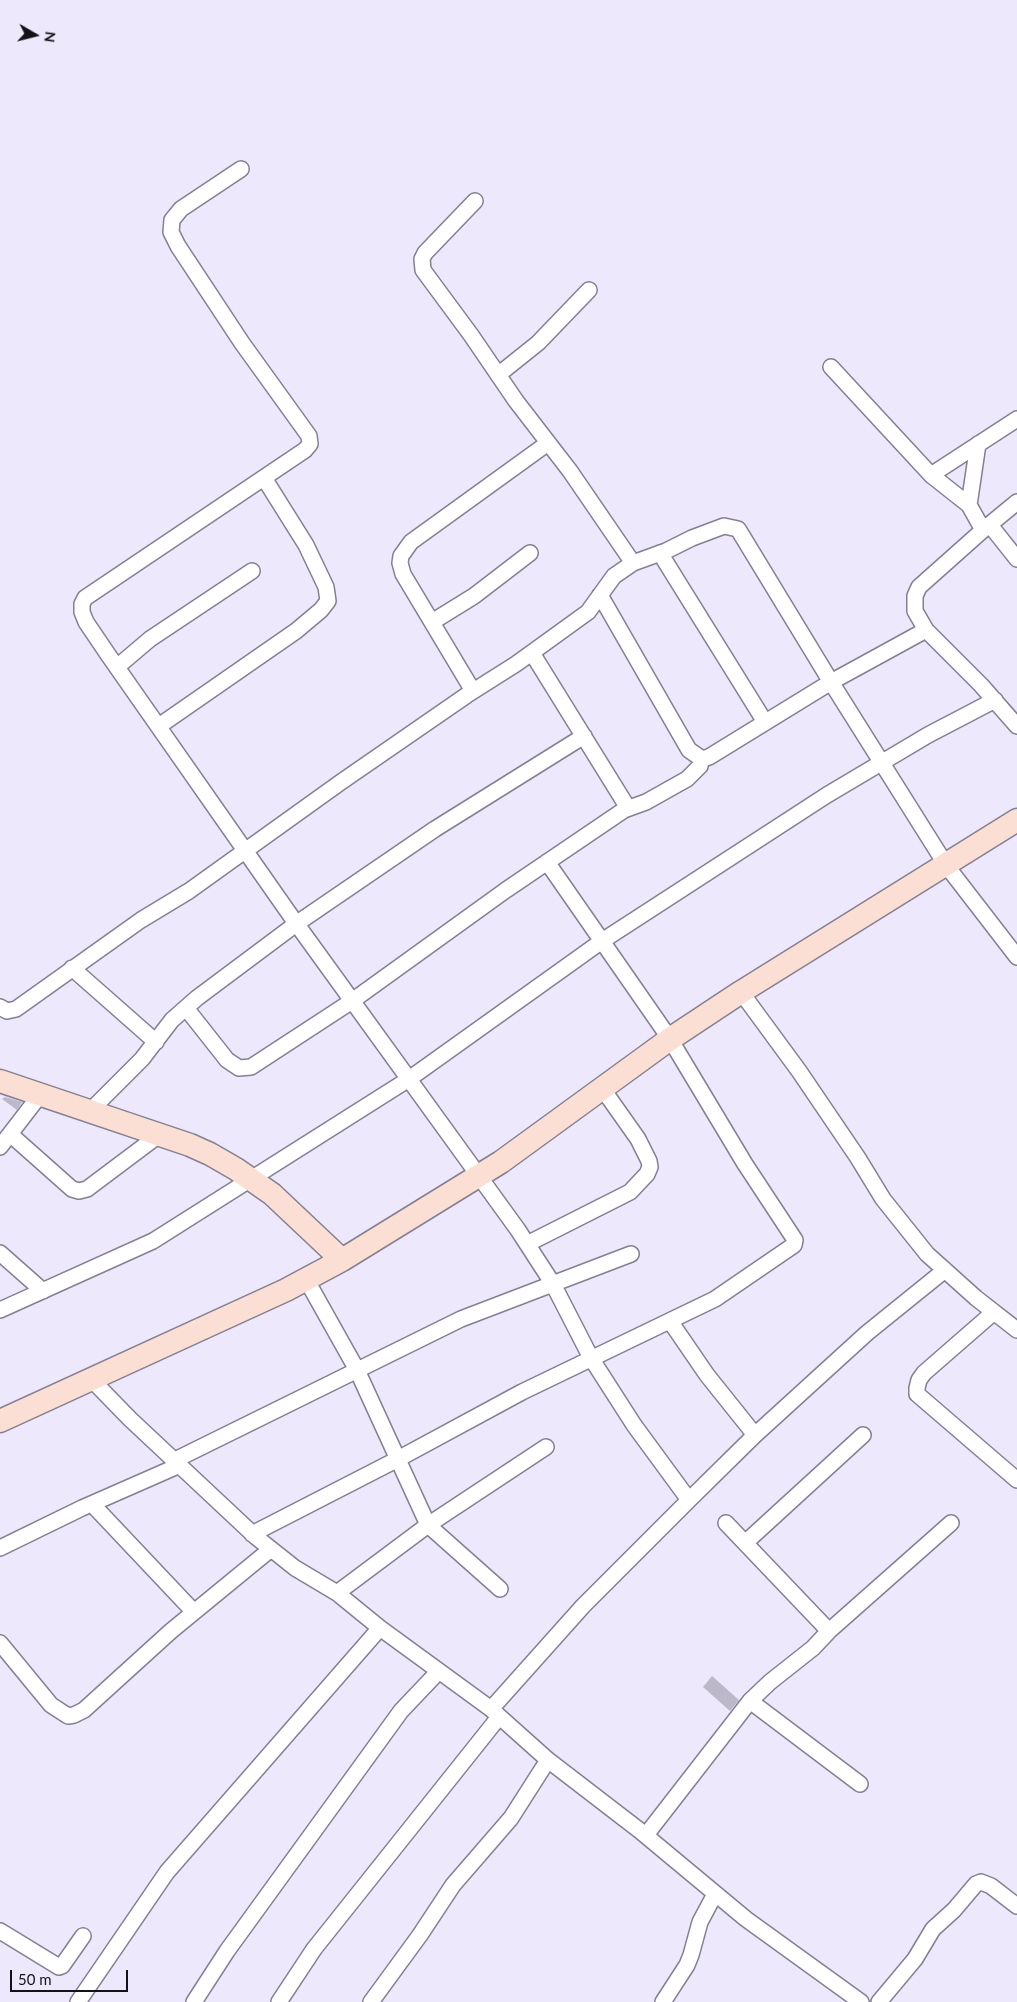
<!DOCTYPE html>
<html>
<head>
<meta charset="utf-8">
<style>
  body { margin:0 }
  #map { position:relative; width:1017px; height:2002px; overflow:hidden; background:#ede8fb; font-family:Lato,sans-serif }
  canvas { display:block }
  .north { position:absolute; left:10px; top:10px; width:50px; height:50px; -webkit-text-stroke:4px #ede8fb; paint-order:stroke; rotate:98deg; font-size:14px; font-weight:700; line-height:20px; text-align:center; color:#131218 }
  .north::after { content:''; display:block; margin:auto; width:18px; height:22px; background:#131218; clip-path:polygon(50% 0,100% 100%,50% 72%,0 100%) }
  .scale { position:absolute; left:10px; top:1970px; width:118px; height:22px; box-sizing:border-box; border:2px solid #131218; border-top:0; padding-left:6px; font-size:15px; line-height:18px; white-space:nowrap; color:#131218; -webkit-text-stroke:4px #ede8fb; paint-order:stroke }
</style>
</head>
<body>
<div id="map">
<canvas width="1017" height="2002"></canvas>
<div class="north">N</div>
<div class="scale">50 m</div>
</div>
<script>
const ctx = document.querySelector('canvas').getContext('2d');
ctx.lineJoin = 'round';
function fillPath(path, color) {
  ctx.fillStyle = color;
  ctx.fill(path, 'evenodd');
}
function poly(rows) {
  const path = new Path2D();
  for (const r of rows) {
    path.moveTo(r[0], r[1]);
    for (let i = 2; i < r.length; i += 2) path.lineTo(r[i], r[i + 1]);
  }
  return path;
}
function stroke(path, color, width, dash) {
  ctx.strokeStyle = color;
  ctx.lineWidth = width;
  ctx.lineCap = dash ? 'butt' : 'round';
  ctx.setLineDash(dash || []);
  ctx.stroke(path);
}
const building = poly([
  [5,1097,22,1102,17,1110,2,1099],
  [712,1676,739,1700,730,1711,703,1687]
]);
const street = poly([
  [241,169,181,209,172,220,171,232,178,246,242,343,309,436,310,444,305,450,85,598,82,604,82,612,86,622,109,656,293,919,518,1230,553,1284,591,1358,634,1425,689,1500],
  [475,201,425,253,422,259,423,270,471,335,516,401,570,471,633,563],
  [831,367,931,475,969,505,983,530,919,587,915,596,915,611,926,630,981,685,1017,726],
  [498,375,538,343,589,290],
  [931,475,1017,419],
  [969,505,978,444],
  [990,525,1017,559],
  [983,530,1017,502],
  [660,553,765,722],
  [600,595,689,750,702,759,709,757,831,682,926,630],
  [432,622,474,596,530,553],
  [532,653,628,808],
  [117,667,150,639,252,571],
  [473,691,403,574,400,563,401,556,411,542,548,443],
  [159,726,296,631,321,610,328,601,326,587,306,545,264,478],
  [72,968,156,1042],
  [741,992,799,1071,858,1158,883,1199,927,1254,976,1298,1017,1330],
  [0,1007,7,1011,16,1009,141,920,189,891,341,782,467,695,516,664,588,612,614,576,633,563,666,551,692,538,724,526,738,529,831,682,946,865,1017,957],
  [186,1008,227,1060,239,1068,251,1067,352,1001,506,890,624,810,646,802,687,779,700,766,702,759],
  [90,1111,142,1059,172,1020,197,998,296,924,435,829,584,736],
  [10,1134,72,1189,79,1191,87,1189,159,1135],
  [0,1147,40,1095],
  [527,1244,630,1192,647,1174,650,1167,649,1161,638,1139,602,1088],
  [0,1253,43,1291],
  [306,1279,357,1370,428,1525,500,1589],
  [0,1310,153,1241,409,1079,602,941,827,795,928,735,995,700],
  [994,1312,924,1373,919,1380,917,1388,917,1394,1017,1480],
  [670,1321,707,1375,755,1435],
  [92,1380,130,1419,256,1537,295,1568,337,1593,380,1628,491,1709,548,1760,639,1830,746,1919,861,2002],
  [175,1460,461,1319,631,1254],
  [92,1504,194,1612],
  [252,1534,398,1459,522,1392,715,1299,794,1245,795,1240,745,1164,670,1039,547,862],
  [745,1543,863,1435],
  [0,1548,82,1508,180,1465],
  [337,1593,428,1525,546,1447],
  [829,1631,951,1523],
  [0,1643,51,1705,68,1716,74,1715,84,1710,171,1631,271,1549],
  [750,1701,860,1784],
  [491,1709,583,1606,689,1500,755,1435,867,1333,945,1270],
  [646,1835,750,1701,770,1682,813,1648,829,1631,726,1523],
  [0,1931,59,1967,62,1966,83,1936],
  [78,2002,167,1872,380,1628],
  [194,2002,227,1951,401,1711,439,1671],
  [279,2002,314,1949,499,1717],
  [371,2002,420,1935,453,1885,511,1818,548,1760],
  [663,2002,687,1965,691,1955,700,1922,715,1894],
  [879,2002,915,1959,933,1929,954,1910,976,1884,981,1882,991,1886,1017,1906]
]);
const secondary = poly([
  [0,1081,190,1145,210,1154,236,1169,272,1194,342,1260],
  [0,1421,286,1290,342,1260,501,1162,670,1039,741,992,1017,820]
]);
fillPath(building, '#bcb8ca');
stroke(street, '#847f91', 18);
stroke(secondary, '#847f91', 25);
stroke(street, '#fff', 15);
stroke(secondary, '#fbdfd4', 22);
</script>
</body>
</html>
